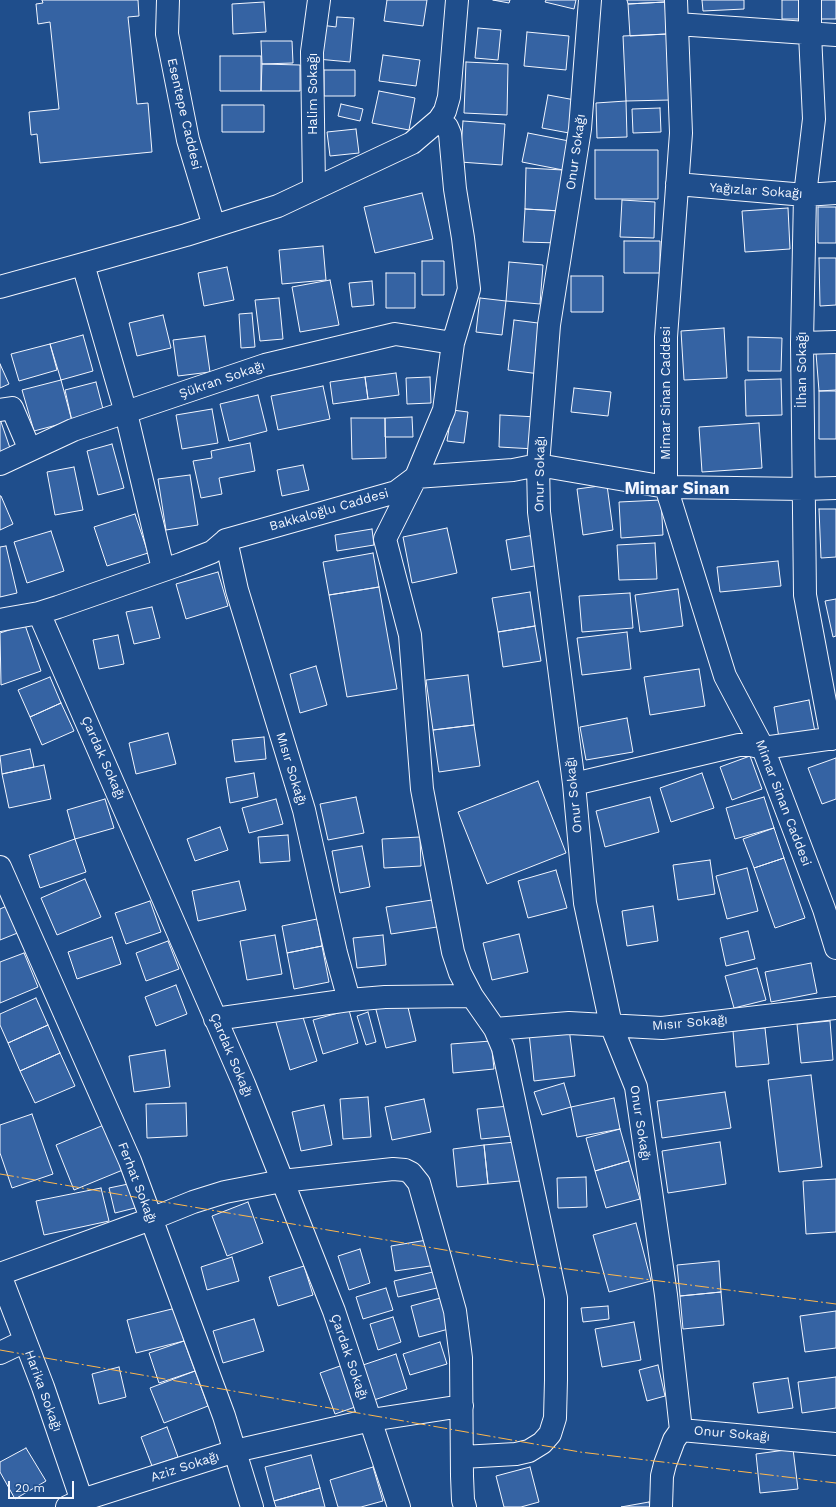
<!DOCTYPE html>
<html>
<head>
<meta charset="utf-8">
<style>
  body { margin:0 }
  #map { position:relative; width:836px; height:1507px; overflow:hidden; background:#1f4e8c; font-family:"Work Sans",sans-serif }
  canvas { display:block }
  .scale { position:absolute; left:8px; top:1481px; width:66px; height:18px; box-sizing:border-box; border:2px solid #f2f6ff; border-top:0; padding-left:5px; font-size:12px; line-height:14px; white-space:nowrap; color:#f2f6ff; -webkit-text-stroke:3px #1f4e8c; paint-order:stroke }
</style>
</head>
<body>
<div id="map">
<canvas width="836" height="1507"></canvas>
<div class="scale">20 m</div>
</div>
<script>
const ctx = document.querySelector('canvas').getContext('2d');
ctx.lineJoin = 'round';
function fillPath(path, color) {
  ctx.fillStyle = color;
  ctx.fill(path, 'evenodd');
}
function poly(rows) {
  const path = new Path2D();
  for (const r of rows) {
    path.moveTo(r[0], r[1]);
    for (let i = 2; i < r.length; i += 2) path.lineTo(r[i], r[i + 1]);
  }
  return path;
}
function stroke(path, color, width, dash) {
  ctx.strokeStyle = color;
  ctx.lineWidth = width;
  ctx.lineCap = dash ? 'butt' : 'round';
  ctx.setLineDash(dash || []);
  ctx.stroke(path);
}
function write(font, color, halo, rows, align = 'center') {
  ctx.font = font + ' "Work Sans",sans-serif';
  ctx.lineWidth = 3;
  ctx.setLineDash([]);
  ctx.textBaseline = 'middle';
  ctx.strokeStyle = halo;
  ctx.fillStyle = color;
  for (const [text, x, y, turn = 0] of rows) {
    ctx.save();
    ctx.translate(x, y);
    ctx.rotate((+turn || 0) * Math.PI / 180);
    ctx.textAlign = isNaN(turn) ? turn : align;
    if (halo) ctx.strokeText(text, 0, 0);
    ctx.fillText(text, 0, 0);
    ctx.restore();
  }
}
const building = poly([
  [42,0,138,0,139,16,128,17,137,104,148,103,152,152,40,163,37,134,31,135,29,112,59,109,50,22,38,24,36,4,43,3,42,0],
  [387,0,427,0,423,26,384,21,387,0],
  [493,0,510,0,509,3,493,0],
  [546,0,576,0,574,9,545,2,546,0],
  [627,0,665,0,665,2,628,4,627,0],
  [702,0,744,0,744,9,703,11,702,0],
  [782,0,803,0,804,19,782,19,782,0],
  [820,0,836,0,836,19,820,19,820,0],
  [264,2,266,32,233,34,232,4,264,2],
  [665,2,667,34,630,36,628,4,665,2],
  [337,17,354,18,350,62,317,59,321,25,336,27,337,17],
  [478,28,501,30,498,60,475,58,478,28],
  [527,32,569,36,566,70,524,66,527,32],
  [667,34,670,100,626,101,623,36,667,34],
  [261,41,292,41,293,63,262,64,261,41],
  [383,55,420,60,416,86,379,81,383,55],
  [220,56,261,56,261,91,220,91,220,56],
  [466,62,508,64,507,115,464,113,466,62],
  [262,64,300,65,300,91,261,91,262,64],
  [324,70,355,70,355,96,324,96,324,70],
  [379,91,415,98,409,130,372,123,379,91],
  [548,95,575,100,569,133,542,128,548,95],
  [626,101,627,137,597,138,596,103,626,101],
  [341,104,363,109,360,121,338,116,341,104],
  [222,105,264,105,264,132,222,132,222,105],
  [660,108,661,132,633,133,632,109,660,108],
  [463,121,505,124,502,165,460,162,463,121],
  [356,129,359,153,330,156,327,132,356,129],
  [528,133,569,141,563,170,522,162,528,133],
  [595,150,658,150,658,199,595,199,595,150],
  [526,168,563,170,561,211,525,209,526,168],
  [422,193,433,239,375,253,364,207,422,193],
  [622,200,655,202,654,238,620,237,622,200],
  [818,207,836,207,836,243,818,243,818,207],
  [788,208,790,249,745,252,742,211,788,208],
  [525,209,561,211,560,243,523,242,525,209],
  [624,241,660,241,660,273,624,273,624,241],
  [323,246,326,280,282,284,279,250,323,246],
  [819,258,836,258,836,305,820,306,819,258],
  [422,261,444,261,444,295,422,295,422,261],
  [509,262,543,265,540,304,506,301,509,262],
  [227,267,234,300,204,306,198,273,227,267],
  [386,273,415,273,415,308,386,308,386,273],
  [571,276,603,276,603,312,571,312,571,276],
  [330,280,339,325,300,332,292,287,330,280],
  [372,281,374,305,352,307,349,283,372,281],
  [279,298,283,339,260,341,255,300,279,298],
  [480,298,506,301,502,335,476,332,480,298],
  [252,313,255,347,241,348,239,314,252,313],
  [163,315,171,348,137,356,129,323,163,315],
  [514,320,546,324,540,374,508,370,514,320],
  [724,328,727,378,684,380,681,331,724,328],
  [83,335,93,371,61,380,50,344,83,335],
  [205,336,210,372,178,376,173,340,205,336],
  [748,337,782,338,781,371,748,371,748,337],
  [50,344,57,370,19,381,11,354,50,344],
  [836,352,836,390,819,391,816,353,836,352],
  [0,364,9,384,0,388,0,364],
  [396,373,399,395,368,399,365,377,396,373],
  [365,377,368,399,333,404,330,382,365,377],
  [430,377,431,403,407,404,406,378,430,377],
  [781,379,782,415,746,416,745,380,781,379],
  [61,380,72,421,34,431,22,390,61,380],
  [96,382,104,413,72,421,65,390,96,382],
  [323,386,330,419,278,430,271,396,323,386],
  [574,388,611,392,608,416,571,412,574,388],
  [819,391,836,391,836,439,819,439,819,391],
  [258,395,267,431,229,441,220,404,258,395],
  [212,409,218,443,182,449,176,415,212,409],
  [452,410,468,412,464,443,447,441,452,410],
  [500,415,537,417,535,449,499,447,500,415],
  [412,417,413,437,385,437,385,418,412,417],
  [351,418,385,418,386,458,352,459,351,418],
  [0,419,11,451,0,455,0,419],
  [759,423,762,468,702,472,699,427,759,423],
  [250,443,255,471,219,478,222,494,201,498,193,461,212,458,211,451,250,443],
  [112,444,124,488,98,495,87,451,112,444],
  [303,465,309,490,282,496,277,470,303,465],
  [74,467,83,510,55,515,47,472,74,467],
  [190,475,198,525,166,530,158,479,190,475],
  [607,485,613,530,583,535,577,489,607,485],
  [0,496,1,496,13,524,0,530,0,496],
  [661,500,663,535,621,538,619,502,661,500],
  [819,509,836,509,836,557,821,558,819,509],
  [135,514,148,553,107,566,94,527,135,514],
  [447,528,457,573,412,583,403,537,447,528],
  [372,529,374,545,337,551,335,535,372,529],
  [51,531,64,571,27,583,14,542,51,531],
  [534,535,540,565,511,570,506,540,534,535],
  [655,543,657,579,619,580,617,545,655,543],
  [6,546,17,593,0,597,0,547,6,546],
  [373,553,379,587,329,595,323,562,373,553],
  [778,561,781,586,720,592,717,567,778,561],
  [218,572,228,606,186,619,176,584,218,572],
  [379,587,397,689,347,697,329,595,379,587],
  [678,589,683,626,640,632,635,595,678,589],
  [530,592,535,626,498,632,492,598,530,592],
  [630,593,633,628,582,632,579,596,630,593],
  [836,599,836,636,833,637,825,601,836,599],
  [152,607,160,638,134,644,126,612,152,607],
  [25,625,41,671,1,685,0,633,25,625],
  [535,626,541,661,503,667,498,632,535,626],
  [627,632,631,669,582,675,577,638,627,632],
  [118,635,124,664,99,669,93,640,118,635],
  [316,666,327,705,300,713,290,674,316,666],
  [699,669,705,706,650,715,644,677,699,669],
  [468,675,474,725,433,730,426,680,468,675],
  [50,677,61,703,30,717,18,690,50,677],
  [809,700,815,732,779,738,774,707,809,700],
  [61,703,74,731,42,745,30,717,61,703],
  [627,718,633,752,586,760,580,727,627,718],
  [474,725,480,766,439,772,433,730,474,725],
  [168,733,176,764,136,774,129,743,168,733],
  [264,737,266,759,235,762,232,740,264,737],
  [30,749,34,767,2,774,0,756,30,749],
  [750,756,762,789,732,800,720,767,750,756],
  [836,758,836,799,822,804,808,768,836,758],
  [44,765,51,799,9,808,2,774,44,765],
  [254,773,258,797,230,803,226,778,254,773],
  [702,773,714,808,671,822,660,788,702,773],
  [538,781,566,853,487,884,458,812,538,781],
  [356,797,364,833,328,840,320,804,356,797],
  [650,797,659,832,605,847,596,811,650,797],
  [764,797,774,828,735,839,726,808,764,797],
  [105,799,114,828,75,839,67,810,105,799],
  [276,799,283,824,249,833,242,808,276,799],
  [220,827,228,850,195,861,187,839,220,827],
  [774,828,784,858,754,868,743,839,774,828],
  [288,835,290,861,260,863,258,837,288,835],
  [420,837,421,866,384,868,382,839,420,837],
  [75,839,86,872,40,888,29,855,75,839],
  [362,846,370,887,340,893,332,851,362,846],
  [784,858,805,918,775,928,754,868,784,858],
  [710,860,715,894,678,900,673,865,710,860],
  [747,868,758,911,727,919,716,876,747,868],
  [556,870,567,908,528,918,518,881,556,870],
  [85,879,101,917,57,935,41,898,85,879],
  [239,881,246,910,198,921,192,891,239,881],
  [432,900,437,927,391,934,386,907,432,900],
  [150,901,161,932,126,944,115,913,150,901],
  [9,905,20,932,0,940,0,909,9,905],
  [653,906,658,941,627,946,622,911,653,906],
  [317,919,322,946,287,953,282,926,317,919],
  [748,931,755,959,726,966,720,938,748,931],
  [519,934,528,972,492,980,483,943,519,934],
  [275,935,282,974,247,980,240,941,275,935],
  [383,935,386,965,357,968,353,938,383,935],
  [112,937,121,964,77,979,68,952,112,937],
  [168,941,179,969,146,981,136,953,168,941],
  [322,946,329,982,294,989,287,953,322,946],
  [24,953,38,987,0,1003,0,962,24,953],
  [811,963,817,993,771,1002,765,972,811,963],
  [757,968,766,1000,734,1008,725,976,757,968],
  [176,985,187,1014,156,1026,145,997,176,985],
  [36,998,48,1025,8,1043,0,1025,0,1014,36,998],
  [406,999,416,1041,386,1048,375,1006,406,999],
  [349,1010,358,1043,323,1054,313,1020,349,1010],
  [301,1011,317,1061,290,1070,275,1019,301,1011],
  [368,1012,376,1042,366,1045,357,1016,368,1012],
  [830,1021,833,1060,801,1063,797,1024,830,1021],
  [48,1025,60,1053,20,1071,8,1043,48,1025],
  [569,1028,575,1076,534,1081,529,1033,569,1028],
  [765,1028,769,1064,736,1067,733,1031,765,1028],
  [491,1041,494,1069,453,1073,451,1044,491,1041],
  [165,1050,170,1087,134,1092,129,1056,165,1050],
  [60,1053,75,1086,35,1103,20,1071,60,1053],
  [811,1075,822,1167,779,1172,768,1080,811,1075],
  [564,1083,571,1107,542,1115,534,1092,564,1083],
  [725,1092,731,1128,662,1138,657,1101,725,1092],
  [368,1097,371,1137,343,1139,340,1099,368,1097],
  [614,1098,620,1129,577,1137,571,1107,614,1098],
  [424,1099,431,1132,392,1140,385,1107,424,1099],
  [186,1103,187,1136,147,1138,146,1104,186,1103],
  [324,1105,332,1145,301,1151,292,1112,324,1105],
  [509,1106,512,1136,481,1139,477,1109,509,1106],
  [32,1114,53,1174,12,1188,0,1153,0,1125,32,1114],
  [111,1122,130,1167,74,1190,56,1145,111,1122],
  [620,1129,629,1161,595,1171,586,1138,620,1129],
  [516,1142,520,1181,488,1184,484,1145,516,1142],
  [720,1142,726,1184,668,1193,662,1151,720,1142],
  [484,1145,488,1184,457,1187,453,1149,484,1145],
  [629,1161,640,1199,606,1208,595,1171,629,1161],
  [586,1177,587,1207,558,1208,557,1178,586,1177],
  [836,1179,836,1232,806,1234,803,1181,836,1179],
  [138,1182,143,1206,115,1213,109,1188,138,1182],
  [101,1188,109,1221,44,1235,36,1201,101,1188],
  [248,1202,263,1243,227,1256,212,1216,248,1202],
  [636,1223,651,1281,609,1292,593,1235,636,1223],
  [433,1239,437,1265,395,1271,391,1246,433,1239],
  [360,1249,370,1283,349,1290,338,1256,360,1249],
  [232,1257,239,1281,207,1290,201,1267,232,1257],
  [719,1261,721,1292,680,1296,677,1265,719,1261],
  [304,1266,313,1295,278,1306,269,1277,304,1266],
  [433,1272,437,1288,398,1297,394,1281,433,1272],
  [386,1288,393,1310,363,1319,356,1297,386,1288],
  [721,1292,724,1325,683,1329,680,1296,721,1292],
  [448,1296,456,1327,419,1337,411,1306,448,1296],
  [608,1306,609,1319,583,1322,581,1308,608,1306],
  [176,1308,184,1341,136,1353,127,1320,176,1308],
  [836,1311,836,1348,805,1352,800,1316,836,1311],
  [393,1317,401,1342,378,1350,370,1324,393,1317],
  [254,1319,264,1351,223,1363,213,1331,254,1319],
  [634,1322,641,1360,602,1367,595,1329,634,1322],
  [184,1341,195,1371,159,1383,149,1353,184,1341],
  [440,1342,447,1364,410,1375,403,1354,440,1342],
  [396,1354,407,1389,374,1400,363,1365,396,1354],
  [343,1365,358,1406,335,1414,320,1373,343,1365],
  [658,1365,665,1396,647,1401,639,1370,658,1365],
  [119,1367,126,1397,99,1404,92,1374,119,1367],
  [195,1371,208,1406,164,1423,150,1388,195,1371],
  [836,1377,836,1408,802,1413,798,1382,836,1377],
  [788,1378,793,1408,758,1413,753,1383,788,1378],
  [167,1427,178,1457,152,1466,141,1437,167,1427],
  [26,1448,46,1481,15,1499,0,1472,0,1462,26,1448],
  [793,1449,798,1489,760,1493,756,1454,793,1449],
  [311,1455,320,1488,274,1501,265,1467,311,1455],
  [373,1467,383,1501,361,1507,338,1507,330,1480,373,1467],
  [530,1467,539,1502,521,1507,504,1507,496,1476,530,1467],
  [320,1488,325,1507,276,1507,274,1501,320,1488],
  [649,1502,650,1507,621,1507,649,1502]
]);
const minor = poly([
  [168,0,167,34,188,140,214,226],
  [590,0,580,129,549,325,538,465,539,512,574,784,585,903,611,1025,636,1087,666,1295,681,1430,836,1444],
  [676,0,681,133,666,337,666,487,725,676,763,748,824,909,836,948],
  [810,0,810,34,814,119,805,195,802,343,805,595,832,739],
  [677,24,836,35],
  [439,120,447,127,450,134,455,189,463,238,469,289,453,343,444,410,416,477,385,539,410,635,422,789,453,952,460,973,472,996,495,1029,503,1048,556,1298,556,1380,555,1418,550,1434,542,1443,529,1451,516,1454,462,1457],
  [677,184,805,195,836,193],
  [314,188,312,52,319,0],
  [0,287,83,264],
  [802,343,836,342],
  [0,410,12,408,30,450],
  [0,464,73,430,265,365,395,334,453,343],
  [226,540,237,590,304,810,336,953,349,1000],
  [163,569,126,413,83,264,186,235,278,206,412,143,439,120,445,111,449,97,457,0],
  [39,613,244,1084,334,1311,399,1507],
  [0,620,39,613,58,607,181,564,212,552,226,540,396,492,416,477,513,470,538,465,666,487,804,489,836,488],
  [574,784,739,745,751,745,763,748,836,738],
  [0,867,130,1161,224,1416,252,1507],
  [215,1019,349,1000,385,997,472,996],
  [495,1029,569,1023,662,1028,836,1008],
  [0,1274,151,1219,193,1202,225,1192,282,1181,393,1169,405,1170,411,1173,419,1183,455,1311,461,1358,462,1476,463,1500,465,1507],
  [0,1275,43,1387,84,1507],
  [0,1353,25,1341],
  [67,1507,82,1500,235,1451,371,1420,462,1406],
  [661,1507,662,1476,665,1464,674,1440,681,1430]
]);
const power = poly([
  [0,1174,521,1263,836,1304],
  [0,1350,580,1452,836,1483]
]);
const streetNames = [
  ["Halim Sokağı",313,94,-90],
  ["Esentepe Caddesi",184,114,77],
  ["Onur Sokağı",576,152,-82],
  ["Yağızlar Sokağı",756,191,4],
  ["İlhan Sokağı",802,370,-90],
  ["Şükran Sokağı",222,380,-19],
  ["Mimar Sinan Caddesi",666,393,-90],
  ["Onur Sokağı",540,474,-89],
  ["Bakkaloğlu Caddesi",329,510,-16],
  ["Çardak Sokağı",103,758,66],
  ["Mısır Sokağı",291,769,73],
  ["Onur Sokağı",574,795,-96],
  ["Mimar Sinan Caddesi",783,803,69],
  ["Mısır Sokağı",690,1023,-5],
  ["Çardak Sokağı",231,1055,67],
  ["Onur Sokağı",640,1123,81],
  ["Ferhat Sokağı",137,1183,69],
  ["Çardak Sokağı",349,1357,71],
  ["Harika Sokağı",43,1391,70],
  ["Onur Sokağı",732,1434,5],
  ["Aziz Sokağı",185,1467,-18]
];
const districtNames = [
  ["Mimar Sinan",677,489]
];
fillPath(building, '#3563a3');
stroke(building, '#f2f6ff', 1);
stroke(minor, '#f2f6ff', 24);
stroke(minor, '#1f4e8c', 22);
stroke(power, '#ffb74d', 1, [14, 3, 2, 3]);
write('13px', '#f2f6ff', '#1f4e8c', streetNames);
write('bold 17px', '#f2f6ff', '#1f4e8c', districtNames);
</script>
</body>
</html>
